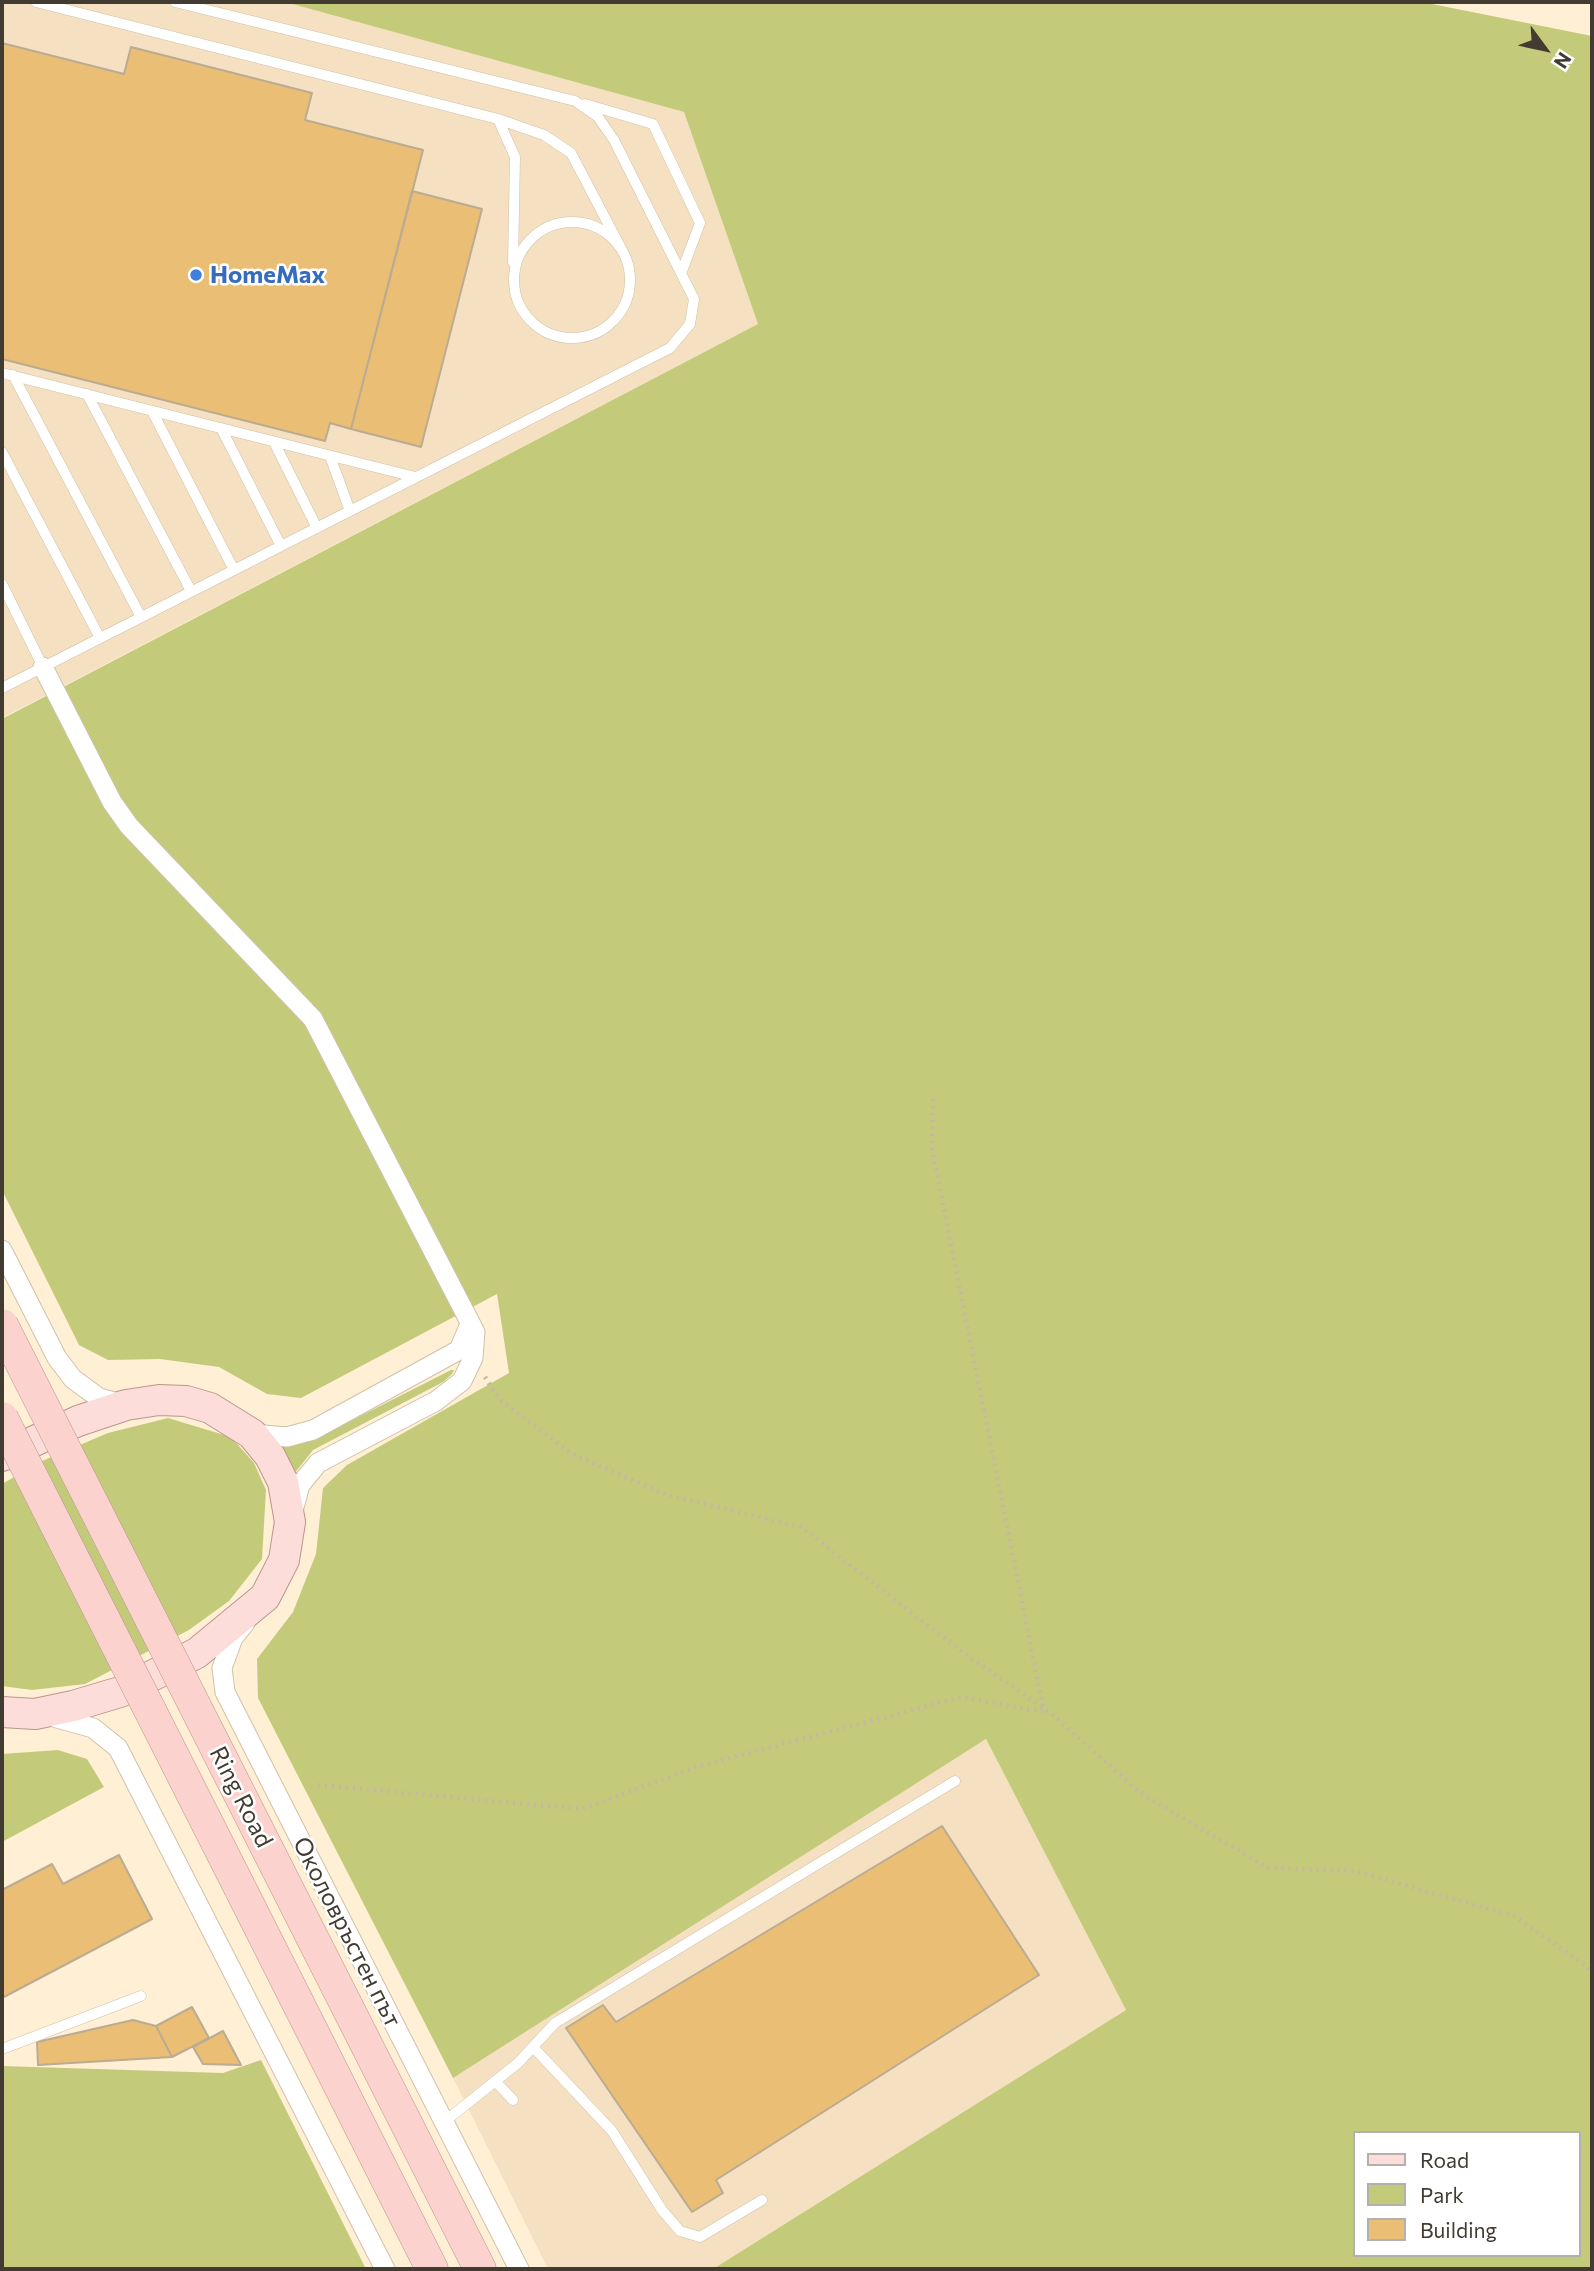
<!DOCTYPE html>
<html>
<head>
<meta charset="utf-8">
<style>
  body { margin:0 }
  #map { position:relative; width:1594px; height:2271px; overflow:hidden; background:#ffefd5; font-family:Commissioner,sans-serif }
  canvas { display:block }
  .frame { position:absolute; inset:0; border:4px solid #413b31; pointer-events:none }
  .legend { position:absolute; left:1353px; top:2131px; width:228px; height:126px; box-sizing:border-box; background:#fff; border:2px solid #b3b1ad; margin:0; padding:9px 12px; list-style:none; font-size:21px; color:#413b31 }
  .legend li { display:flex; align-items:center; gap:14px; height:35px }
  .legend b { width:35px; border:2px solid #b3b1ad }
  .north { position:absolute; left:1510px; top:14px; width:70px; height:70px; -webkit-text-stroke:5px #fff; paint-order:stroke; rotate:123deg; font-size:19px; font-weight:700; line-height:28px; text-align:center; color:#413b31 }
  .north::after { content:''; display:block; margin:auto; width:24px; height:32px; background:#413b31; clip-path:polygon(50% 0,100% 100%,50% 72%,0 100%) }
</style>
</head>
<body>
<div id="map">
<canvas width="1594" height="2271"></canvas>
<div class="frame"></div>
<ul class="legend">
<li><b style="height:9px;background:#fdddda"></b>Road</li>
<li><b style="height:19px;background:#c3cb7a"></b>Park</li>
<li><b style="height:19px;background:#eabe74"></b>Building</li>
</ul>
<div class="north">N</div>
</div>
<script>
const ctx = document.querySelector('canvas').getContext('2d');
ctx.lineJoin = 'round';
function fillPath(path, color) {
  ctx.fillStyle = color;
  ctx.fill(path, 'evenodd');
}
function poly(rows) {
  const path = new Path2D();
  for (const r of rows) {
    if (r.length === 3) {
      path.moveTo(r[0] + r[2], r[1]);
      path.arc(r[0], r[1], r[2], 0, 2 * Math.PI);
      continue;
    }
    path.moveTo(r[0], r[1]);
    for (let i = 2; i < r.length; i += 2) path.lineTo(r[i], r[i + 1]);
  }
  return path;
}
function stroke(path, color, width, dash) {
  ctx.strokeStyle = color;
  ctx.lineWidth = width;
  ctx.lineCap = dash ? 'butt' : 'round';
  ctx.setLineDash(dash || []);
  ctx.stroke(path);
}
function write(font, color, halo, rows, align = 'center') {
  ctx.font = font + ' Commissioner,sans-serif';
  ctx.lineWidth = 5;
  ctx.setLineDash([]);
  ctx.textBaseline = 'middle';
  ctx.strokeStyle = halo;
  ctx.fillStyle = color;
  for (const [text, x, y, turn = 0] of rows) {
    ctx.save();
    ctx.translate(x, y);
    ctx.rotate((+turn || 0) * Math.PI / 180);
    ctx.textAlign = isNaN(turn) ? turn : align;
    if (halo) ctx.strokeText(text, 0, 0);
    ctx.fillText(text, 0, 0);
    ctx.restore();
  }
}
const built = poly([
  [2,2,285,2,684,112,758,324,2,718],
  [986,1739,1126,2010,713,2269,548,2269,453,2078]
]);
const green = poly([
  [285,2,1422,2,1592,36,1592,2269,713,2269,1126,2010,986,1739,453,2078,258,1698,257,1659,293,1612,316,1554,323,1488,347,1465,509,1373,497,1294,301,1398,267,1394,219,1367,160,1359,108,1360,79,1345,2,1190,2,719,758,324,684,112],
  [1354,2133,1578,2133,1578,2255,1354,2255],
  [451,1370,454,1370,452,1374,443,1382,313,1450,290,1479,273,1444,317,1438],
  [168,1418,231,1437,254,1463,266,1490,262,1559,229,1601,189,1630,85,1684,32,1690,2,1686,2,1484,42,1461,108,1433],
  [58,1750,87,1759,104,1787,2,1842,2,1754],
  [261,2060,366,2269,2,2269,2,2066,223,2073]
]);
const building = poly([
  [2,43,124,74,131,47,312,93,305,120,423,150,351,429,330,423,325,441,2,359,2,43],
  [412,191,482,209,421,447,351,429,412,191],
  [942,1826,1039,1975,716,2180,723,2193,692,2212,566,2028,603,2005,616,2022,942,1826],
  [119,1855,152,1919,2,1998,2,1890,52,1864,63,1884,119,1855],
  [192,2007,209,2038,172,2057,156,2026,192,2007],
  [133,2020,156,2026,172,2057,38,2065,37,2042,133,2020],
  [223,2031,241,2065,203,2064,193,2047,223,2031]
]);
const path = poly([
  [933,1099,932,1149,1043,1707],
  [485,1377,499,1399,572,1454,667,1495,801,1527,965,1654,1052,1714,1139,1792,1268,1868,1355,1871,1514,1916,1588,1967,1592,1975],
  [318,1785,582,1809,699,1766,962,1697,1048,1713]
]);
const service = poly([
  [36,2,498,119,544,135,571,153,623,252],
  [585,104,653,124,700,223,682,271],
  [498,119,515,157,513,262],
  [572,280,58],
  [2,373,415,477],
  [13,375,141,617],
  [87,394,191,591],
  [152,411,234,570],
  [221,428,281,546],
  [274,442,317,528],
  [2,452,100,638],
  [330,456,350,511],
  [2,584,43,667],
  [2,688,670,348,690,324,694,299,614,140,598,117,575,101,175,2],
  [533,2047,612,2131,662,2210,680,2231,700,2237,762,2200],
  [2,2049,141,1996],
  [495,2081,513,2100],
  [444,2122,518,2063,555,2023,955,1781]
]);
const minor = poly([
  [43,667,112,802,129,826,313,1019,475,1332,473,1358,462,1381,436,1401,318,1463,300,1485,293,1511],
  [2,1250,57,1358,73,1379,99,1398,125,1405],
  [252,1434,287,1437,313,1430,459,1350,470,1324],
  [245,1623,233,1638,222,1668,225,1692,519,2269],
  [50,1716,93,1728,118,1748,385,2269]
]);
const primary = poly([
  [2,1456,78,1421,126,1405,159,1400,186,1401,210,1408,252,1434,270,1456,283,1482,290,1522,284,1560,265,1597,197,1653,120,1692,73,1706,35,1714,2,1712]
]);
const trunk = poly([
  [277,1868,480,2269],
  [240,1888,432,2269]
]);
const trunkBridge = poly([
  [2,1325,277,1868],
  [2,1418,240,1888]
]);
const markers = [
  [196,275,7,"#3f7fe0"]
];
const shopNames = [
  ["HomeMax",210,275]
];
const streetNames = [
  ["Ring Road",241,1797,63],
  ["Околовръстен път",347,1932,63]
];
fillPath(built, '#f5e1c1');
fillPath(green, '#c3cb7a');
fillPath(building, '#eabe74');
stroke(building, '#baab93', 2);
stroke(service, '#d0c1a8', 11);
stroke(minor, '#d0c1a8', 21);
stroke(primary, '#bb958f', 32);
stroke(trunk, '#bb958f', 33);
stroke(path, '#c5b8a3', 4.5, [2, 5]);
stroke(service, '#fff', 10);
stroke(minor, '#fff', 19);
stroke(primary, '#fdddda', 30);
stroke(trunk, '#fcd2ce', 32);
stroke(trunkBridge, '#bb958f', 33, []);
stroke(trunkBridge, '#fcd2ce', 32);
for (const [x, y, r, color] of markers) {
  const dot = new Path2D();
  dot.arc(x, y, r, 0, 2 * Math.PI);
  ctx.fillStyle = color;
  ctx.fill(dot);
  stroke(dot, '#fff', 2.5);
}
write('bold 24px', '#366cbe', '#fff', shopNames, 'left');
write('24px', '#413b31', '#fff', streetNames);
</script>
</body>
</html>
